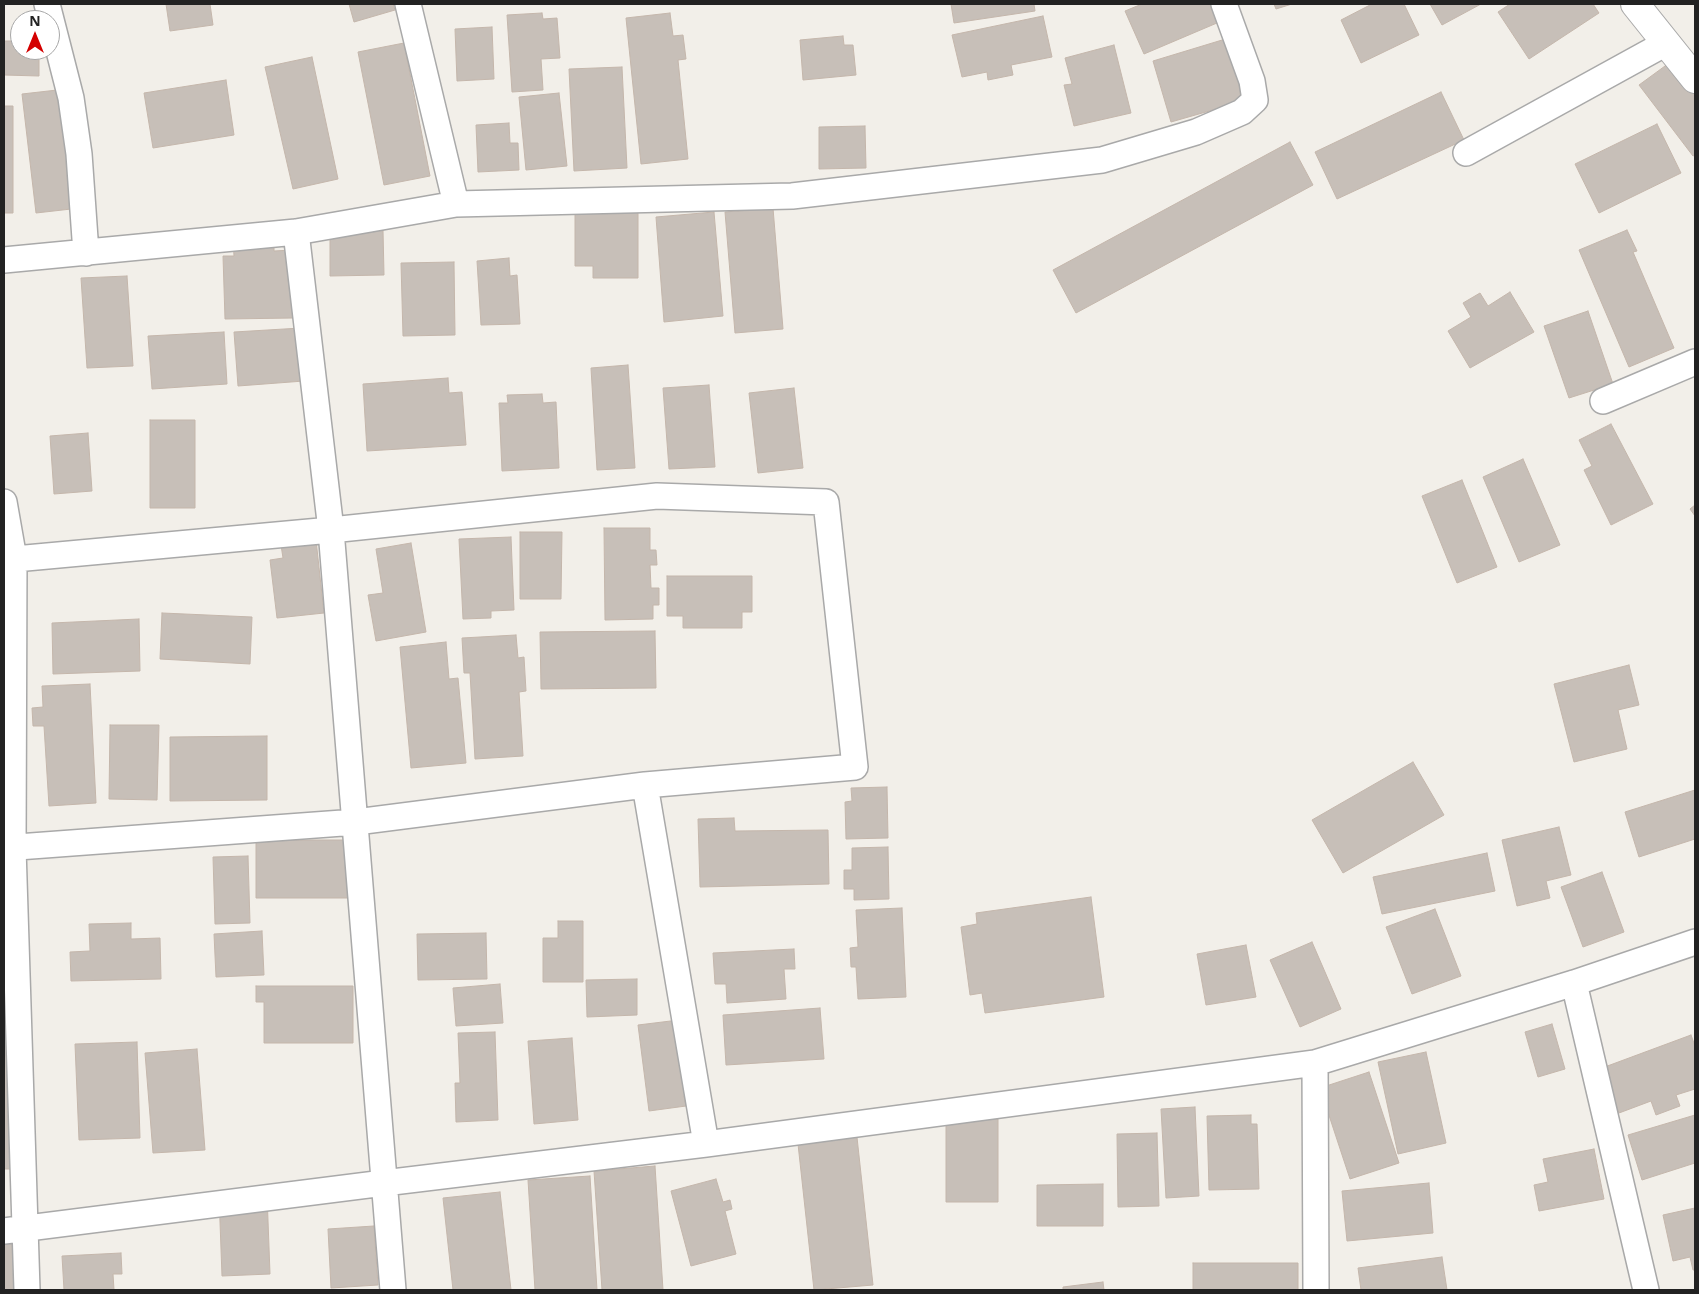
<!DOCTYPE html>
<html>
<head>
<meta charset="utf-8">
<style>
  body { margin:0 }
  #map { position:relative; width:1699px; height:1294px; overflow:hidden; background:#f2efe9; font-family:"Noto Sans",sans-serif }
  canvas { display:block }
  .frame { position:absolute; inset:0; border:5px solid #222; pointer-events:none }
  .north { position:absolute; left:10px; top:10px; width:50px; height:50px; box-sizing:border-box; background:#fff; border:1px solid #a7a7a7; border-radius:50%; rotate:0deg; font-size:14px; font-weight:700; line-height:20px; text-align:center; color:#222 }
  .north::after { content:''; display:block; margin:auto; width:18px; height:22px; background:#d40000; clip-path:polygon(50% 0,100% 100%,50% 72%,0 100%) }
</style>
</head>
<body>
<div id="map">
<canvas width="1699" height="1294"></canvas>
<div class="frame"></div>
<div class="north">N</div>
</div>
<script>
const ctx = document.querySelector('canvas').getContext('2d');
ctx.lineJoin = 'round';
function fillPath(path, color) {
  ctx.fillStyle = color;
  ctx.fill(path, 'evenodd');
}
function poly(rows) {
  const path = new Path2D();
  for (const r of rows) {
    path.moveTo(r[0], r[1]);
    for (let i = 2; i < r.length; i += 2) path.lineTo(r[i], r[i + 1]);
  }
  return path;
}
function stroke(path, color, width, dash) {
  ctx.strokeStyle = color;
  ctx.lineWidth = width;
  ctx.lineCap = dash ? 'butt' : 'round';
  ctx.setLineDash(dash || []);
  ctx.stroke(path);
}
const building = poly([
  [166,4,210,4,213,25,170,31,166,4],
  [349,4,393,4,395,10,354,22,349,4],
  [951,4,1034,4,1035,11,954,23,951,4],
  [1142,4,1216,4,1224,20,1144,54,1125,11,1142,4],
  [1274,4,1292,4,1276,9,1274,4],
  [1370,4,1404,4,1419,35,1361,63,1341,20,1370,5,1370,4],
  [1430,4,1481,4,1442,25,1430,4],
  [1510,4,1593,4,1599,13,1529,59,1498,12,1510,4],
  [542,13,543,19,557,18,560,58,541,59,543,90,512,92,507,15,542,13],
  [670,13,673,36,683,35,686,59,678,60,688,159,641,164,626,18,670,13],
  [1043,16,1052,57,1011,65,1013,75,988,80,987,72,962,77,952,35,1043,16],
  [492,27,494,79,457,81,455,29,492,27],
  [843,36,844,45,853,45,856,75,803,80,800,40,843,36],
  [1232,37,1251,99,1171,122,1153,61,1232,37],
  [4,41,20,41,20,50,39,50,39,76,4,75,4,41],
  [404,43,430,176,384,185,358,52,404,43],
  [1114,45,1131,113,1074,126,1064,85,1072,84,1065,58,1114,45],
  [312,57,338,179,293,189,265,67,312,57],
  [1676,58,1695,82,1695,155,1693,156,1639,85,1676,58],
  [622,67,627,168,574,171,569,69,622,67],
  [226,80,234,135,153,148,144,93,226,80],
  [66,89,80,208,36,213,22,94,66,89],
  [1441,92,1464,140,1337,199,1315,152,1441,92],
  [559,93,567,166,526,170,519,97,559,93],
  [4,106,13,106,13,213,4,213,4,106],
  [509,123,510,143,518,143,519,170,478,172,476,125,509,123],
  [1657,124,1681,173,1599,213,1575,164,1657,124],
  [865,126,866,168,819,169,819,127,865,126],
  [1290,142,1313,185,1076,313,1053,270,1290,142],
  [575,205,638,205,638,278,593,278,593,266,575,266,575,205],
  [773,208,783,329,735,333,725,212,773,208],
  [714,212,723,316,664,322,656,217,714,212],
  [383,230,384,275,330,276,330,231,383,230],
  [1627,230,1637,251,1633,252,1674,348,1629,367,1579,250,1627,230],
  [274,238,274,251,292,250,294,318,225,319,223,256,234,256,233,239,274,238],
  [509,258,510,276,517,275,520,324,481,325,477,261,509,258],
  [454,262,455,335,403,336,401,263,454,262],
  [127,276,133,366,87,368,81,278,127,276],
  [1510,292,1534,332,1470,368,1448,331,1471,317,1463,303,1480,293,1488,306,1510,292],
  [1588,311,1613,384,1569,398,1544,326,1588,311],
  [301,328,304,381,238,386,234,332,301,328],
  [224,332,227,384,152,389,148,336,224,332],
  [628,365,635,468,597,470,591,368,628,365],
  [448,378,449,393,462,392,466,445,367,451,363,384,448,378],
  [709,385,715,467,669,469,663,388,709,385],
  [794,388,803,468,758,473,749,393,794,388],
  [542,394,543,403,556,402,559,468,502,471,499,403,508,403,507,395,542,394],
  [150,420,195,420,195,508,150,508,150,420],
  [1611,424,1653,504,1611,525,1584,470,1592,466,1579,440,1611,424],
  [88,433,92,491,54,494,50,436,88,433],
  [1523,459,1560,545,1519,562,1483,477,1523,459],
  [1462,480,1497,567,1457,583,1422,496,1462,480],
  [1695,505,1695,516,1690,509,1695,505],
  [604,528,650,528,650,550,656,550,657,565,650,565,651,588,659,588,659,605,653,605,653,619,605,620,604,528],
  [520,532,562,532,561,599,520,599,520,532],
  [511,537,514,610,491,611,491,618,463,619,459,539,511,537],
  [316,540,324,613,277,618,270,560,283,558,281,545,316,540],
  [411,543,426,632,376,641,368,595,383,593,376,549,411,543],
  [667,576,752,576,752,612,742,612,742,628,683,628,683,616,667,616,667,576],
  [162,613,252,617,250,664,160,659,162,613],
  [139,619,140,671,53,674,52,623,139,619],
  [655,631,656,688,541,689,540,632,655,631],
  [516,635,518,658,524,657,526,691,519,692,523,756,475,759,470,673,464,673,462,638,516,635],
  [446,642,449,679,458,678,466,763,411,768,400,647,446,642],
  [1629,665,1639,705,1618,710,1627,749,1574,762,1554,684,1629,665],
  [90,684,96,803,49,806,44,726,33,726,32,708,43,707,42,686,90,684],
  [110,725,159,725,157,800,109,799,110,725],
  [267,736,267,800,170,801,170,737,267,736],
  [1413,762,1444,815,1343,873,1312,820,1413,762],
  [887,787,888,838,846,839,845,802,852,801,851,788,887,787],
  [1695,790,1695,839,1639,857,1625,812,1695,790],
  [734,818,735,831,828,830,829,884,700,887,698,819,734,818],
  [1559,827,1571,875,1546,881,1550,898,1517,906,1502,840,1559,827],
  [256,840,349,840,349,898,256,898,256,840],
  [888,847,889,899,854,900,854,889,844,889,844,870,852,870,852,848,888,847],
  [1487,853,1495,891,1382,914,1373,877,1487,853],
  [248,856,250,923,215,924,213,857,248,856],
  [1602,872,1624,932,1583,947,1561,887,1602,872],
  [1091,897,1104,997,985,1013,982,993,970,995,961,927,977,924,976,913,1091,897],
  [902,908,906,997,858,999,856,967,851,967,850,948,858,947,856,910,902,908],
  [1435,909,1461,976,1412,994,1386,927,1435,909],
  [558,921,583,921,583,982,543,982,543,938,558,938,558,921],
  [131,923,131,939,160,938,161,979,71,981,70,952,90,951,89,924,131,923],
  [262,931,264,975,216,977,214,934,262,931],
  [486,933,487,979,418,980,417,934,486,933],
  [1312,942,1341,1009,1300,1027,1270,960,1312,942],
  [1246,945,1256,997,1206,1005,1197,954,1246,945],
  [794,949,795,969,784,969,786,999,727,1003,726,984,715,984,713,953,794,949],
  [637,979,637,1015,587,1017,586,980,637,979],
  [500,984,503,1023,456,1026,453,988,500,984],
  [256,986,353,986,353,1043,264,1043,264,1002,256,1002,256,986],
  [820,1008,824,1059,726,1065,723,1015,820,1008],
  [687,1019,697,1094,684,1096,686,1106,649,1111,638,1025,687,1019],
  [1552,1024,1565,1069,1538,1077,1525,1032,1552,1024],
  [495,1032,498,1120,456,1122,455,1083,460,1083,458,1033,495,1032],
  [4,1033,11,1033,17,1169,4,1169,4,1033],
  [1691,1035,1695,1046,1695,1089,1676,1095,1680,1106,1656,1115,1651,1101,1619,1113,1602,1068,1691,1035],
  [572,1038,578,1120,534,1124,528,1041,572,1038],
  [137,1042,140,1138,79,1140,75,1044,137,1042],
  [197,1049,205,1150,153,1153,145,1053,197,1049],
  [1426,1052,1446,1143,1398,1154,1378,1062,1426,1052],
  [1369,1072,1399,1163,1350,1179,1320,1088,1369,1072],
  [1195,1107,1199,1196,1166,1198,1161,1109,1195,1107],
  [1251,1115,1251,1124,1257,1124,1259,1189,1209,1190,1207,1116,1251,1115],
  [1695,1115,1695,1163,1642,1180,1628,1135,1695,1115],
  [946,1119,998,1119,998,1202,946,1202,946,1119],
  [856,1128,873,1285,814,1290,797,1135,856,1128],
  [1157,1133,1159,1206,1118,1207,1117,1134,1157,1133],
  [1594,1149,1604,1199,1539,1211,1534,1185,1548,1182,1543,1159,1594,1149],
  [655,1166,663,1290,602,1290,594,1171,655,1166],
  [590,1176,597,1290,535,1290,528,1180,590,1176],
  [716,1179,723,1202,730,1200,732,1209,725,1211,736,1254,691,1266,671,1191,716,1179],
  [1429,1183,1433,1233,1347,1241,1342,1191,1429,1183],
  [1103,1184,1103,1226,1037,1226,1037,1185,1103,1184],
  [500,1192,511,1290,453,1290,443,1198,500,1192],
  [267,1194,270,1274,222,1276,219,1195,267,1194],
  [1695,1208,1695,1270,1693,1270,1690,1257,1673,1261,1663,1215,1695,1208],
  [374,1226,378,1285,331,1288,328,1229,374,1226],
  [19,1227,21,1290,4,1290,4,1228,19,1227],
  [121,1253,122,1274,113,1274,114,1290,64,1290,62,1256,121,1253],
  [1442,1257,1447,1290,1361,1290,1358,1268,1442,1257],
  [1193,1263,1298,1263,1298,1290,1193,1290,1193,1263],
  [1103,1282,1104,1290,1063,1290,1063,1287,1103,1282]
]);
const minor = poly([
  [47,4,71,98,79,154,86,253],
  [408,4,456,204],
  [1466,153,1666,43],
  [296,232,331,530,393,1290],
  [4,260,296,232,456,204,792,196,1102,160,1196,132,1242,112,1255,100,1252,81,1224,4],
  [1603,401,1695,362],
  [4,502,14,559,13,848,27,1290],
  [4,560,331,530,657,496,826,502,855,767,645,785,356,822,4,848],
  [645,785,706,1144],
  [1574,983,1646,1290],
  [1315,1063,1316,1290],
  [4,1231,384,1183,706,1144,1315,1063,1574,983,1695,942]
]);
const tertiary = poly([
  [1635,4,1695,79]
]);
fillPath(building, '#c7bfb8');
stroke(building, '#c4b6ab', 1);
stroke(minor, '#a9a9a9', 28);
stroke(tertiary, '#a9a9a9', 30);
stroke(minor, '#fff', 25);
stroke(tertiary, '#fff', 28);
</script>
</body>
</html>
